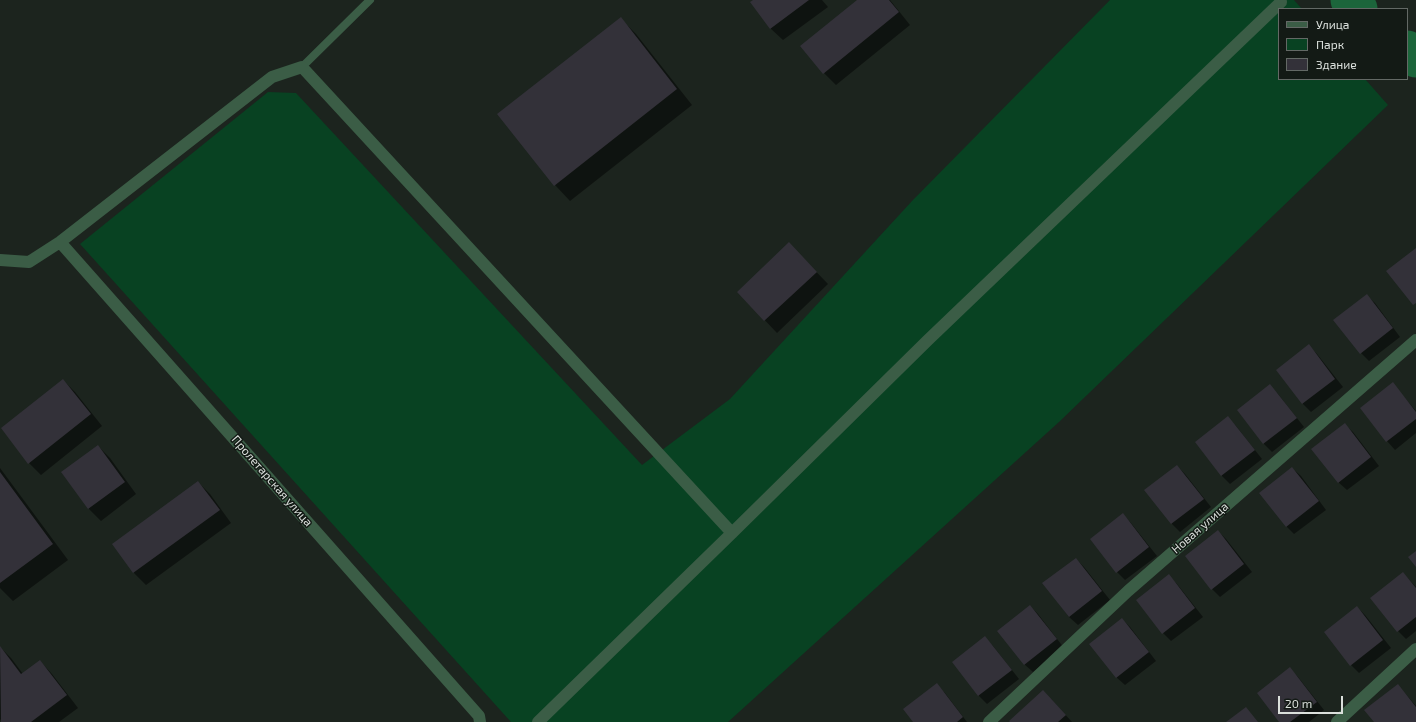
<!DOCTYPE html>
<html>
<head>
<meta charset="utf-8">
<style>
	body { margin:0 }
	#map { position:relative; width:1416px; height:722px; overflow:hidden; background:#1c241e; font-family:"Exo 2",sans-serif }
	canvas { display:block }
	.legend { position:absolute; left:1278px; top:8px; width:130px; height:72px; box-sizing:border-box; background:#131a15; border:1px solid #636965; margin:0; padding:5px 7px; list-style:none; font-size:12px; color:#dbe0dc }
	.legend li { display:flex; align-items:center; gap:8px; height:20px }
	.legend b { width:20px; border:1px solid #636965 }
	.scale { position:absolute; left:1278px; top:696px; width:65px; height:18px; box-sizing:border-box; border:2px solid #dbe0dc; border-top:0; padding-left:5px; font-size:12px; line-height:14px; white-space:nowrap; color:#dbe0dc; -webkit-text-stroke:3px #131a15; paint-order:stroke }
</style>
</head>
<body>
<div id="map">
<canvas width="1416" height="722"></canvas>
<ul class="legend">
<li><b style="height:5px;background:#3b5d46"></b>Улица</li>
<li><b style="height:11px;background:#084222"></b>Парк</li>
<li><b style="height:11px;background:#333139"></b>Здание</li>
</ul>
<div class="scale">20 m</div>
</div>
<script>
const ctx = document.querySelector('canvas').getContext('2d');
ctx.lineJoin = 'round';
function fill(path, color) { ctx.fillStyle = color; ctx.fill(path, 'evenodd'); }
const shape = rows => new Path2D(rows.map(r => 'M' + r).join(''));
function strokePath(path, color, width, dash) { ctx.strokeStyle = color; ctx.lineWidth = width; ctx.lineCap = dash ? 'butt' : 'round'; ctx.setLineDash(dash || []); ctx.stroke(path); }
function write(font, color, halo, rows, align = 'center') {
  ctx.font = font + ' "Exo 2",sans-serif'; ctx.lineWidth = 3; ctx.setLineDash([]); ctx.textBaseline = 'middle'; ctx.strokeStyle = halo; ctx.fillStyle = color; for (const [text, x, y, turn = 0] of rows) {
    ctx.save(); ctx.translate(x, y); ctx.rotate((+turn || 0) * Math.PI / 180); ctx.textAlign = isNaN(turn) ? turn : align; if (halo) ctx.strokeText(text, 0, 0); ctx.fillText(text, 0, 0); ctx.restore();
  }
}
fill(shape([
	[1110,0,1294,0,1302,9,1279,9,1279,79,1365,79,1388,105,1059,422,728,722,511,722,80,244,268,92,296,93,642,465,730,399,912,201]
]), '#084222');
fill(shape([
	[755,0,822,0,828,7,783,40,770,28],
	[858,0,890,0,910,25,836,85,824,73],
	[620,18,636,34,692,105,570,201,555,185],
	[801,256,828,284,777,333,738,292],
	[1366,295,1375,303,1400,337,1369,361,1361,353],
	[1309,346,1317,354,1343,387,1311,412,1303,404,1277,370],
	[63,380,75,392,102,426,41,475,29,463],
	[1393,384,1416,411,1416,433,1395,450,1387,441,1361,408],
	[1270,386,1278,394,1304,427,1272,452,1264,444,1238,411],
	[1228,418,1236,426,1262,459,1230,484,1222,476,1196,442],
	[1344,424,1353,432,1379,466,1347,490,1338,482],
	[98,446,110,458,136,494,101,521,89,509,62,473],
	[1177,466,1185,474,1211,507,1180,532,1172,524,1146,491],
	[0,468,68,560,13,601,0,588],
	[1292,468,1301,476,1326,510,1294,534,1286,526],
	[198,482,210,494,231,523,146,585,134,573,113,544],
	[1123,514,1131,523,1157,556,1125,580,1117,572,1091,539],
	[1218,531,1226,539,1252,572,1220,597,1212,589],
	[1076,559,1084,567,1110,600,1078,625,1069,617,1044,584],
	[1403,573,1416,587,1416,631,1406,639,1398,631],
	[1169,576,1177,584,1203,617,1171,641,1163,633],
	[1030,606,1038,614,1064,648,1033,672,1024,664],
	[1357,607,1365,615,1391,648,1359,673,1351,665],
	[1122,619,1130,627,1156,661,1125,685,1116,677],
	[985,638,993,646,1019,679,987,704,979,696,953,662],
	[0,647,11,658,23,674,40,661,52,674,78,708,59,722,2,722,0,719],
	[1290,669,1298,677,1324,710,1309,722,1281,722],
	[936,685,945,693,967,722,914,722],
	[1398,685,1416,706,1416,722,1375,722],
	[1051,699,1072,722,1011,722]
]), '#0007');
strokePath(shape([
	[1350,0,1358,9],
	[1407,50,1416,58]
]), '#1c653b', 39);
fill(shape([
	[753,0,809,0,770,29,750,2],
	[857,0,889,0,899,12,823,74,800,46],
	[621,17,677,89,554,186,497,114],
	[789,242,817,272,764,321,737,292],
	[1416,248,1416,303,1413,305,1386,271],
	[1367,294,1393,328,1360,354,1333,320],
	[1309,344,1335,379,1302,404,1276,370],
	[63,379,91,414,28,464,1,428],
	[1393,382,1416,412,1416,419,1386,442,1360,408],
	[1270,384,1297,418,1263,444,1237,410],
	[1228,416,1255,450,1221,476,1195,442],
	[1345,423,1371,457,1338,483,1311,449],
	[98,445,125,482,88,509,61,472],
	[1177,465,1204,499,1171,524,1144,490],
	[1292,467,1319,501,1286,527,1259,493],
	[0,472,53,544,0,583],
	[198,481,220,510,133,573,112,544],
	[1123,513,1149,547,1116,573,1090,539],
	[1218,530,1244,564,1211,590,1185,556],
	[1416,551,1416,567,1408,557],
	[1076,558,1102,591,1069,617,1042,583],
	[1403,572,1416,588,1416,617,1397,632,1370,598],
	[1169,574,1195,608,1162,634,1136,600],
	[1030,605,1057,639,1024,665,997,631],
	[1357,606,1383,640,1350,666,1324,632],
	[1122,618,1149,652,1116,678,1089,644],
	[985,636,1012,670,978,696,952,662],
	[0,646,21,674,40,660,67,695,31,722,1,722],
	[1290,667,1317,702,1290,722,1279,722,1257,693],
	[937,683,963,717,957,722,913,722,903,709],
	[1398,684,1416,707,1416,722,1374,722,1364,710],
	[1043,690,1066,715,1058,722,1010,722,1009,721],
	[1246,707,1258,722,1226,722]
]), '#333139');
strokePath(shape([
	[302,67,370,0]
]), '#3b5d46', 8);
strokePath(shape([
	[60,242,479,716,480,722],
	[0,260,29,262,60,242,272,77,302,67,732,533],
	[538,722,732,533,928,340,1281,2],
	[989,722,1128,591,1416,340],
	[1337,722,1416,649]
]), '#3b5d46', 12);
write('12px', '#dbe0dc', '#131a15', [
	["Пролетарская улица",272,481,49],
	["Новая улица",1200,528,-41]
]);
</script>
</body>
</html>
